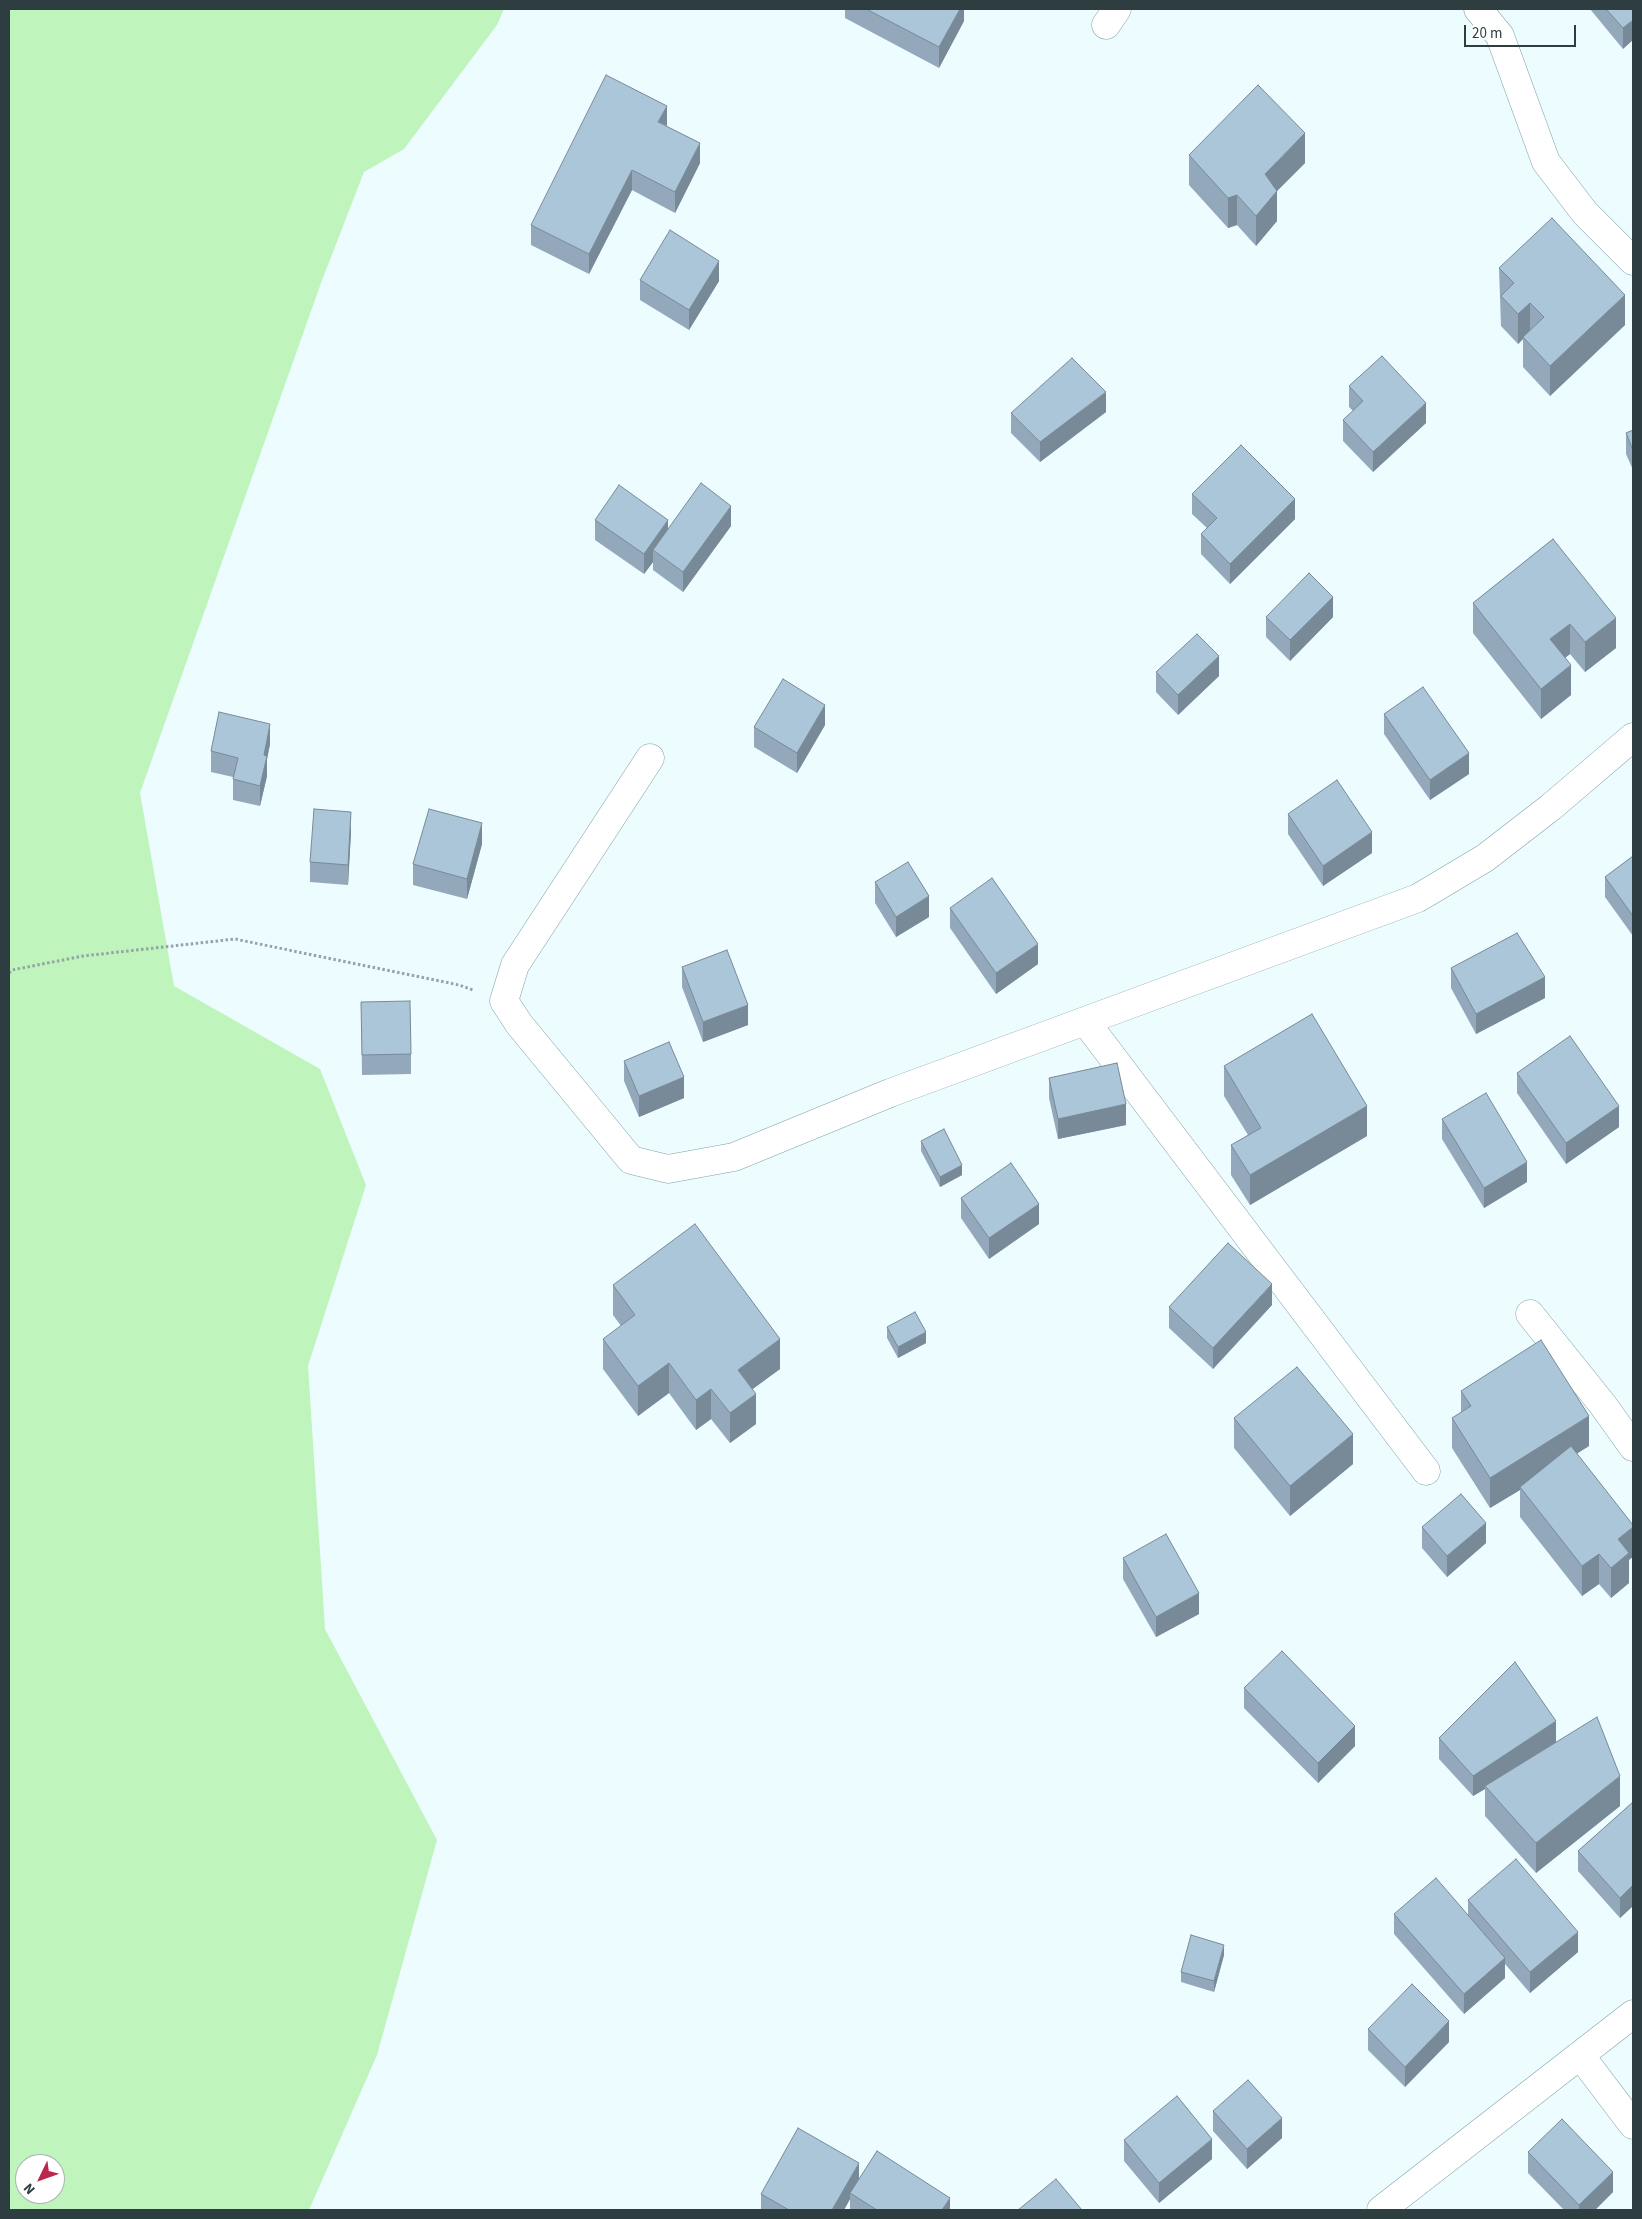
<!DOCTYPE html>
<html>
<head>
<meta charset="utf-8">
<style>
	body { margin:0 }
	#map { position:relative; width:1642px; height:2219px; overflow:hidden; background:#edfcfe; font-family:"Source Sans 3",sans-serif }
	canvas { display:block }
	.frame { position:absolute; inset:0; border:10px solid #2e3d40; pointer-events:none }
	.north { position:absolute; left:15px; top:2154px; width:50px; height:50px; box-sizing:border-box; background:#fff; border:1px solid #abb1b3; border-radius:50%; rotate:228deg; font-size:14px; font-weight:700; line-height:20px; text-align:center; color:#2e3d40 }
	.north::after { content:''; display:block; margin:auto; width:18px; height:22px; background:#ba294c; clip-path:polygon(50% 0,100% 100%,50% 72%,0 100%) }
	.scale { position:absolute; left:1464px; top:25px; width:112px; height:22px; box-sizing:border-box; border:2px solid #2e3d40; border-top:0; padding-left:6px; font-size:15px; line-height:18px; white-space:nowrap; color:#2e3d40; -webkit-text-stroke:4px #fff; paint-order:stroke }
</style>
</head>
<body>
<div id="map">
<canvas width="1642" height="2219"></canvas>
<div class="frame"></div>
<div class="north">N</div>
<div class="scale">20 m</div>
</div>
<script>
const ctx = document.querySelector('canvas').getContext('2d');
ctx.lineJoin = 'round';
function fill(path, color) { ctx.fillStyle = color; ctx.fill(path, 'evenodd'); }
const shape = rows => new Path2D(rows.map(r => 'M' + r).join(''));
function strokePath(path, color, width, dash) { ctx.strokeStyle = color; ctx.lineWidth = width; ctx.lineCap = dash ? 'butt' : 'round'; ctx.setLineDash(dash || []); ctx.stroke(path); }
fill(shape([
	[9,9,504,9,497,25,404,149,364,172,321,283,140,793,174,986,320,1069,366,1185,308,1366,325,1629,437,1840,377,2055,309,2210,9,2210],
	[25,2164,55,2164,55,2194,25,2194]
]), '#bff5bc');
const minor = shape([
	[1478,9,1500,36,1546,162,1585,213,1633,261],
	[1106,25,1117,9],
	[650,758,515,965,504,1001,519,1024,631,1160,668,1169,734,1157,890,1093,1418,898,1485,858,1551,807,1633,737],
	[1085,1021,1426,1471],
	[1530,1314,1603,1405,1633,1447],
	[1580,2055,1633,2125],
	[1381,2210,1633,2014]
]);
strokePath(minor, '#7fa2a8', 29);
strokePath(shape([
	[9,973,12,970,83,956,235,939,459,985,473,990]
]), '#94a3a6', 3, [2.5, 2.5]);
strokePath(minor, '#fff', 28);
fill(shape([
	[845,9,964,9,964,21,939,68,845,18],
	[1590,9,1633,9,1623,49],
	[667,126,700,163,675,213,632,190,589,274,531,245,531,225],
	[1189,155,1305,163,1277,191,1277,221,1256,246,1237,225,1228,228,1189,185],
	[1499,268,1625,325,1550,396,1523,367,1523,339,1518,344,1501,326],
	[640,280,719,281,689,330,640,300],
	[1349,386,1426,423,1373,472,1343,441,1343,420,1353,411,1349,407],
	[1106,412,1040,462,1011,433,1011,413],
	[1633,430,1633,470,1626,454,1626,433],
	[1192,494,1295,519,1230,584,1201,554,1201,534,1207,528,1192,514],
	[595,520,668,529,731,526,683,592,653,570,653,562,644,574,595,540],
	[1553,539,1616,648,1585,672,1570,654,1565,658,1571,695,1541,719,1473,633,1473,603],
	[1266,617,1333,617,1290,661,1266,637],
	[1156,672,1219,676,1178,715,1156,692],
	[1384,714,1469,774,1430,800,1384,734],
	[825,725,797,773,754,747,754,727],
	[270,744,267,759,267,776,260,806,233,800,233,777,211,772,211,751],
	[1288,814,1372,853,1323,886,1288,834],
	[351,832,348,885,310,882,310,862],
	[482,844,467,899,413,885,413,864],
	[1633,856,1633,936,1605,897,1605,877],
	[875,882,929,917,896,937,875,903],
	[950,908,1038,964,996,994,950,928],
	[682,967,748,1025,703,1042,682,987],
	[1451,968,1545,998,1476,1034,1451,988],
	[361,1002,411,1054,411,1074,362,1075],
	[624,1061,684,1098,639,1117,624,1081],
	[1224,1066,1367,1136,1250,1205,1231,1175,1231,1145,1248,1135,1224,1096],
	[1517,1073,1619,1127,1566,1164,1517,1093],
	[1049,1078,1126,1125,1058,1139,1049,1098],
	[1442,1119,1527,1182,1484,1208,1442,1139],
	[921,1141,962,1175,940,1187,921,1151],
	[961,1198,1039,1224,989,1259,961,1218],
	[613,1285,780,1369,752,1389,756,1424,730,1443,711,1419,696,1430,669,1393,638,1416,603,1369,603,1339,621,1326,613,1315],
	[1272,1305,1213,1369,1169,1328,1169,1307],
	[887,1327,926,1343,898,1358,887,1338],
	[1461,1391,1589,1446,1577,1453,1629,1560,1629,1583,1611,1598,1599,1584,1582,1596,1520,1517,1520,1490,1490,1508,1452,1448,1452,1418,1461,1412],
	[1234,1418,1353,1464,1290,1516,1234,1448],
	[1422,1527,1486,1543,1447,1577,1422,1548],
	[1123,1558,1199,1614,1156,1637,1123,1579],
	[1244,1688,1355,1746,1318,1783,1244,1708],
	[1439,1738,1556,1742,1620,1806,1536,1873,1485,1816,1485,1789,1473,1796,1439,1759],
	[1633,1802,1633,1906,1620,1918,1578,1871,1578,1851],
	[1468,1900,1578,1952,1530,1993,1505,1964,1505,1978,1464,2014,1394,1934,1394,1914,1468,1915],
	[1224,1955,1214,1992,1181,1982,1181,1972],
	[1368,2029,1449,2042,1405,2087,1368,2050],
	[1213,2111,1282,2138,1247,2169,1213,2131],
	[1124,2140,1212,2159,1159,2203,1124,2161],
	[1528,2152,1613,2192,1595,2210,1564,2210,1528,2173],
	[859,2179,950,2210,850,2210,850,2199,844,2210,761,2210,761,2194]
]), '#93a9bb');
fill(shape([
	[960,9,964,9,964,21,939,68,939,47],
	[1633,20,1633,40,1623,49,1623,28],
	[667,106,667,126,658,122],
	[1305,133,1305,163,1277,191,1277,221,1256,246,1256,216,1265,174],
	[700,143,700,163,675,213,675,192],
	[632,170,632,190,589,274,589,254],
	[1237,195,1237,225,1228,228,1228,198],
	[719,261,719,281,689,330,689,310],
	[1625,295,1625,325,1550,396,1550,366],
	[1530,303,1530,333,1523,337,1523,339,1518,344,1518,314],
	[1106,392,1106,412,1040,462,1040,442],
	[1426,403,1426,423,1373,472,1373,452],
	[1295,499,1295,519,1230,584,1230,564],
	[731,506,731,526,683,592,683,572],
	[668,520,668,540,653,550,653,562,644,574,644,554],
	[1333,597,1333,617,1290,661,1290,640],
	[1616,618,1616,648,1585,672,1585,642],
	[1570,624,1570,654,1550,669,1550,639],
	[1219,656,1219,676,1178,715,1178,695],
	[1571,665,1571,695,1541,719,1541,689],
	[825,705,825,725,797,773,797,753],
	[270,724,270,744,267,759,267,776,260,806,260,786,264,755],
	[1469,753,1469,774,1430,800,1430,780],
	[351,812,351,832,348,885,348,865],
	[482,823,482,844,467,899,467,879],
	[1372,832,1372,853,1323,886,1323,866],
	[929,896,929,917,896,937,896,917],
	[1038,944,1038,964,996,994,996,973],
	[1545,977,1545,998,1476,1034,1476,1014],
	[748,1005,748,1025,703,1042,703,1022],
	[684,1077,684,1098,639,1117,639,1096],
	[1126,1104,1126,1125,1058,1139,1058,1119],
	[1367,1106,1367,1136,1250,1205,1250,1175],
	[1619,1106,1619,1127,1566,1164,1566,1143],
	[1527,1162,1527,1182,1484,1208,1484,1188],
	[962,1165,962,1175,940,1187,940,1177],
	[1039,1204,1039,1224,989,1259,989,1238],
	[1272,1284,1272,1305,1213,1369,1213,1348],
	[926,1332,926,1343,898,1358,898,1347],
	[780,1339,780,1369,738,1400,738,1370],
	[669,1363,669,1393,638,1416,638,1386],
	[711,1389,711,1419,696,1430,696,1400],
	[756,1394,756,1424,730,1443,730,1413],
	[1589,1416,1589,1446,1521,1489,1520,1487,1520,1490,1490,1508,1490,1478],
	[1353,1434,1353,1464,1290,1516,1290,1486],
	[1486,1523,1486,1543,1447,1577,1447,1556],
	[1633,1527,1633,1557,1629,1560,1629,1583,1611,1598,1611,1568,1618,1539],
	[1599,1554,1599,1584,1582,1596,1582,1566],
	[1199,1593,1199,1614,1156,1637,1156,1617],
	[1556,1721,1556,1742,1485,1786,1485,1789,1473,1796,1473,1776],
	[1355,1726,1355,1746,1318,1783,1318,1763],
	[1620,1776,1620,1806,1536,1873,1536,1843],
	[1633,1885,1633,1906,1620,1918,1620,1898],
	[1578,1932,1578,1952,1530,1993,1530,1972],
	[1224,1945,1224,1955,1214,1992,1214,1981],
	[1505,1958,1505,1978,1464,2014,1464,1994],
	[1449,2021,1449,2042,1405,2087,1405,2067],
	[1282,2118,1282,2138,1247,2169,1247,2149],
	[1212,2139,1212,2159,1159,2203,1159,2183],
	[859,2163,859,2183,850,2193,850,2199,844,2210,832,2210],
	[1613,2172,1613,2192,1595,2210,1579,2210,1579,2205],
	[950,2198,950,2210,942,2210]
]), '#788a98');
const building = shape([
	[866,9,960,9,939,47,866,9],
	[1606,9,1633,9,1633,20,1623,28,1606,9],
	[606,75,667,106,658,122,700,143,675,192,632,170,589,254,531,225,606,75],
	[1258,85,1305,133,1265,174,1277,191,1256,216,1237,195,1228,198,1189,155,1258,85],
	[1552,218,1625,295,1550,366,1523,337,1544,317,1530,303,1518,314,1501,296,1514,283,1499,268,1552,218],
	[670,230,719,261,689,310,640,280,670,230],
	[1382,356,1426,403,1373,452,1343,420,1363,401,1349,386,1382,356],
	[1072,358,1106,392,1040,442,1011,413,1072,358],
	[1633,430,1633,450,1626,433,1633,430],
	[1241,445,1295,499,1230,564,1201,534,1217,518,1192,494,1241,445],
	[701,483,731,506,683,572,653,550,701,483],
	[619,485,668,520,644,554,595,520,619,485],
	[1553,539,1616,618,1585,642,1570,624,1550,639,1571,665,1541,689,1473,603,1553,539],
	[1309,573,1333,597,1290,640,1266,617,1309,573],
	[1197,634,1219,656,1178,695,1156,672,1197,634],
	[783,679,825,705,797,753,754,727,783,679],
	[1423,687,1469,753,1430,780,1384,714,1423,687],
	[219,712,270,724,264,755,267,756,260,786,233,779,238,758,211,751,219,712],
	[1337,780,1372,832,1323,866,1288,814,1337,780],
	[314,809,351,812,348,865,310,862,314,809],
	[429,809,482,823,467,879,413,864,429,809],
	[1633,856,1633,916,1605,877,1633,856],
	[908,862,929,896,896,917,875,882,908,862],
	[992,878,1038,944,996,973,950,908,992,878],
	[1517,933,1545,977,1476,1014,1451,968,1517,933],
	[727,950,748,1005,703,1022,682,967,727,950],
	[410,1001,411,1054,362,1055,361,1002,410,1001],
	[1312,1014,1367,1106,1250,1175,1231,1145,1261,1128,1224,1066,1312,1014],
	[1570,1036,1619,1106,1566,1143,1517,1073,1570,1036],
	[669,1042,684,1077,639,1096,624,1061,669,1042],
	[1117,1063,1126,1104,1058,1119,1049,1078,1117,1063],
	[1486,1093,1527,1162,1484,1188,1442,1119,1486,1093],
	[944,1129,962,1165,940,1177,921,1141,944,1129],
	[1011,1163,1039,1204,989,1238,961,1198,1011,1163],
	[695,1224,780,1339,738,1370,756,1394,730,1413,711,1389,696,1400,669,1363,638,1386,603,1339,635,1315,613,1285,695,1224],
	[1228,1243,1272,1284,1213,1348,1169,1307,1228,1243],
	[915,1312,926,1332,898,1347,887,1327,915,1312],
	[1541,1340,1589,1416,1490,1478,1452,1418,1471,1406,1461,1391,1541,1340],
	[1297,1367,1353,1434,1290,1486,1234,1418,1297,1367],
	[1571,1446,1633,1525,1633,1527,1618,1539,1629,1553,1611,1568,1599,1554,1582,1566,1520,1487,1571,1446],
	[1461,1494,1486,1523,1447,1556,1422,1527,1461,1494],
	[1166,1534,1199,1593,1156,1617,1123,1558,1166,1534],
	[1282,1651,1355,1726,1318,1763,1244,1688,1282,1651],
	[1515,1662,1556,1721,1473,1776,1439,1738,1515,1662],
	[1597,1717,1620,1776,1536,1843,1485,1786,1597,1717],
	[1633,1802,1633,1885,1620,1898,1578,1851,1633,1802],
	[1516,1859,1578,1932,1530,1972,1468,1900,1516,1859],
	[1436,1878,1505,1958,1464,1994,1394,1914,1436,1878],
	[1191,1935,1224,1945,1214,1981,1181,1972,1191,1935],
	[1412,1984,1449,2021,1405,2067,1368,2029,1412,1984],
	[1248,2080,1282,2118,1247,2149,1213,2111,1248,2080],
	[1177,2096,1212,2139,1159,2183,1124,2140,1177,2096],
	[1562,2119,1613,2172,1579,2205,1528,2152,1562,2119],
	[798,2128,859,2163,832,2210,789,2210,761,2194,798,2128],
	[877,2151,950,2198,942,2210,877,2210,850,2193,877,2151],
	[1056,2179,1082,2210,1018,2210,1056,2179]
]);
fill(building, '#abc5d9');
strokePath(building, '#788a98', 1);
</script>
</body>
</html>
